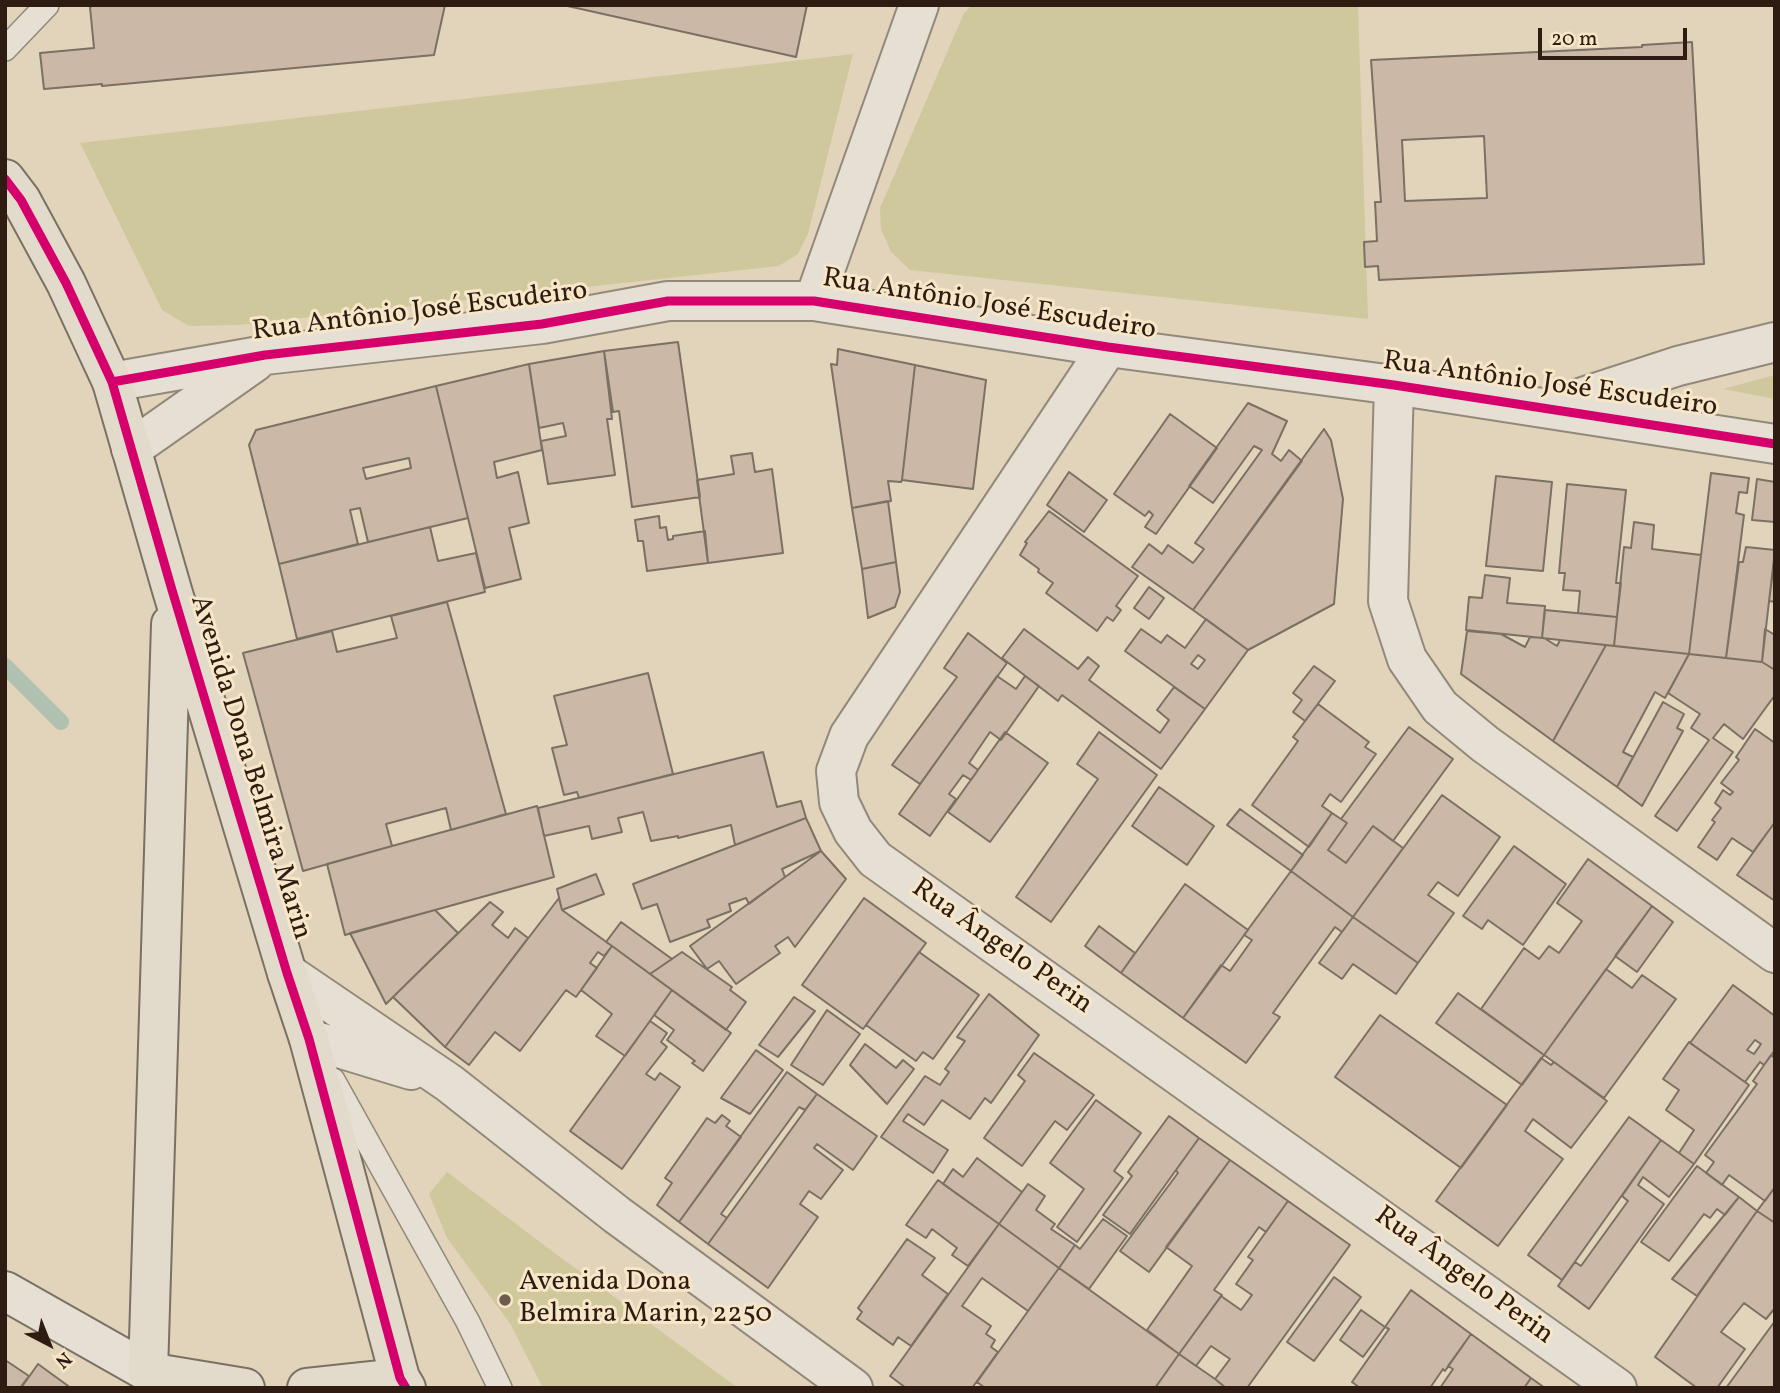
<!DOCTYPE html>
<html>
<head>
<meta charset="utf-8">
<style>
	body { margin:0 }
	#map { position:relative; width:1780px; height:1393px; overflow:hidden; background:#e2d4ba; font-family:Vollkorn,serif }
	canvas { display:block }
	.frame { position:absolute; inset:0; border:7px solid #2e1c13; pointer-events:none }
	.north { position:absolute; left:14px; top:1309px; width:70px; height:70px; -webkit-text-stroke:5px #f7e6c7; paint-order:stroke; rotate:138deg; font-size:19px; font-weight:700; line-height:28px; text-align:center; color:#2e1c13 }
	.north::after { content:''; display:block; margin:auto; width:24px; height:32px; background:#2e1c13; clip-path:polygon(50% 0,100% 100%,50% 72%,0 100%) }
	.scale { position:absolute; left:1538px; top:28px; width:149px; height:32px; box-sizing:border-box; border:4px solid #2e1c13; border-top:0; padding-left:9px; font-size:21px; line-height:24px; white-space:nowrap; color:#2e1c13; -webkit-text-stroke:5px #f7e6c7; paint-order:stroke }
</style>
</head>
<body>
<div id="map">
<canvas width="1780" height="1393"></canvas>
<div class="frame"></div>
<div class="north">N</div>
<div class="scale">20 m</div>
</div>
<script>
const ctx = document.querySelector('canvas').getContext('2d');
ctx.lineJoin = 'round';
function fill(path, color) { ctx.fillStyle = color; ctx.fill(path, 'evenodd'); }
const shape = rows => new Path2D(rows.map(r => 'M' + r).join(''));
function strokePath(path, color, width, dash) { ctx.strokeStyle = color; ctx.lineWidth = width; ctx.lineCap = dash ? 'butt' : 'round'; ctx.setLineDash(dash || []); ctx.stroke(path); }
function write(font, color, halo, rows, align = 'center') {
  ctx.font = font + ' Vollkorn,serif'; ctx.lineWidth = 6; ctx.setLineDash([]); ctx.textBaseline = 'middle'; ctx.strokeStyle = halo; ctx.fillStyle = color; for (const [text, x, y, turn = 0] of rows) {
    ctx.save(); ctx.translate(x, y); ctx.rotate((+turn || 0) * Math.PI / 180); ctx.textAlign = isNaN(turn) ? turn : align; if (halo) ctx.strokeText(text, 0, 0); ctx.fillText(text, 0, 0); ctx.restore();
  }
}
fill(shape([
	[972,5,1358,5,1368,319,910,270,891,252,881,229,880,208,964,13],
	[853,54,808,234,798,254,779,266,238,325,189,326,162,310,80,143],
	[1775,375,1775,399,1723,389],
	[447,1172,548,1248,738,1388,543,1388,511,1325,447,1238,429,1194]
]), '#cfc89d');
strokePath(shape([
	[5,666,61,722]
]), '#b0c1b1', 16);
const building = shape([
	[94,5,445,5,434,55,102,86,102,84,44,89,40,53,94,48,90,7,94,5],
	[563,5,807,5,796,57,563,5],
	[1692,42,1704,264,1379,280,1378,266,1365,267,1364,242,1377,241,1375,202,1381,202,1371,60,1642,47,1642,45,1692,42],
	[1484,136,1487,198,1405,201,1402,140,1484,136],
	[678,342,700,497,632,507,619,411,613,412,604,351,678,342],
	[838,349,915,365,902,480,901,482,888,481,891,501,852,508,831,364,837,365,838,349],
	[604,351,612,419,607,419,615,475,548,484,541,441,566,436,563,423,539,428,529,364,604,351],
	[529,364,542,450,494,462,497,478,518,472,529,523,509,528,521,579,485,588,436,386,529,364],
	[915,365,986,380,973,489,902,480,915,365],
	[436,386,468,518,368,542,360,508,350,510,358,544,279,564,249,445,256,430,436,386],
	[409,458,411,468,366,479,363,468,409,458],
	[1248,403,1287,421,1272,454,1281,461,1289,450,1302,461,1193,610,1132,567,1149,544,1162,554,1168,545,1193,563,1204,549,1195,543,1262,450,1254,446,1213,503,1189,486,1248,403],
	[1170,414,1217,448,1156,534,1145,527,1153,515,1149,511,1145,516,1114,494,1170,414],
	[1324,429,1331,440,1343,499,1334,604,1248,650,1193,610,1324,429],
	[752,453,755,472,772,469,783,553,708,563,697,480,734,474,731,456,752,453],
	[1069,472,1107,500,1084,532,1047,505,1069,472],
	[1711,473,1749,478,1747,493,1739,492,1736,513,1744,515,1726,658,1689,654,1711,473],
	[1496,476,1552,482,1543,571,1486,566,1496,476],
	[1757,479,1775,482,1775,522,1752,520,1757,479],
	[1567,484,1626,490,1616,583,1621,583,1617,617,1578,613,1580,591,1563,590,1565,573,1559,573,1567,484],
	[888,501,896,562,862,569,852,508,888,501],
	[1049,511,1138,576,1116,606,1121,610,1113,621,1107,617,1097,631,1046,593,1053,583,1038,572,1039,569,1020,555,1027,543,1025,542,1049,511],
	[659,516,660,528,666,527,668,540,673,539,673,536,705,531,708,563,647,571,643,541,638,541,635,520,659,516],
	[1634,522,1654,525,1652,549,1701,555,1689,654,1614,646,1624,547,1631,548,1634,522],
	[430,527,438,561,476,553,485,592,297,639,279,564,430,527],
	[1746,547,1775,550,1762,662,1726,658,1739,562,1743,562,1746,547],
	[1775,555,1775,602,1769,601,1775,555],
	[896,562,900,592,895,607,868,618,862,569,896,562],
	[1485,575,1510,578,1507,603,1545,606,1542,638,1466,630,1469,597,1482,598,1485,575],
	[1149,587,1164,598,1149,619,1134,608,1149,587],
	[447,602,506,814,451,830,446,808,386,824,392,846,303,871,243,653,332,631,337,652,397,638,391,616,447,602],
	[1545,610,1617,617,1614,646,1542,638,1545,610],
	[1206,619,1248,650,1205,709,1125,651,1141,629,1161,643,1167,635,1185,648,1206,619],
	[1198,655,1205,660,1198,669,1191,664,1198,655],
	[1024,629,1078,669,1088,657,1099,666,1089,680,1160,733,1169,720,1157,710,1174,687,1205,709,1161,769,1062,695,1058,701,1002,658,1024,629],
	[1765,629,1775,635,1775,670,1762,662,1765,629],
	[1467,631,1501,634,1525,647,1530,637,1544,638,1557,646,1560,640,1606,645,1553,741,1461,674,1467,631],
	[968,633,1007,663,920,784,892,765,957,677,944,668,968,633],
	[1606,645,1689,654,1665,698,1655,692,1623,752,1633,757,1617,787,1553,741,1606,645],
	[1689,654,1762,662,1775,670,1775,695,1743,739,1724,724,1713,738,1733,752,1677,831,1655,816,1709,740,1691,728,1700,714,1668,693,1689,654],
	[1314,666,1335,681,1305,721,1293,712,1302,700,1293,693,1314,666],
	[648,673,673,774,579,798,577,792,564,795,552,748,567,745,554,696,648,673],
	[997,676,1016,689,1025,676,1039,686,1001,740,990,732,969,763,978,770,971,780,963,775,949,794,956,799,930,836,899,814,997,676],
	[1663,702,1684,714,1677,728,1683,731,1642,806,1617,787,1663,702],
	[1318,704,1369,742,1365,747,1376,754,1341,802,1330,794,1322,806,1332,813,1309,847,1252,805,1298,741,1293,737,1318,704],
	[1409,727,1453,759,1393,841,1373,826,1346,863,1328,850,1347,823,1341,819,1409,727],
	[1755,729,1775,743,1775,822,1753,852,1732,838,1717,860,1698,847,1715,822,1712,820,1721,808,1715,803,1723,790,1730,795,1733,792,1721,783,1739,760,1736,757,1755,729],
	[1005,732,1048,763,990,842,948,812,1005,732],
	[1099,732,1157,775,1051,922,1016,897,1098,779,1077,764,1099,732],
	[763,752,777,807,801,801,806,818,735,845,731,825,678,838,678,836,651,841,643,812,618,818,622,832,592,839,589,826,544,836,538,808,763,752],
	[1159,787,1214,826,1187,865,1132,826,1159,787],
	[1442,795,1500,837,1458,896,1438,882,1428,895,1454,913,1418,963,1353,917,1442,795],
	[537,806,554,877,345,935,327,864,537,806],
	[1240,809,1303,855,1291,871,1227,825,1240,809],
	[1332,813,1347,823,1328,850,1346,863,1373,826,1403,848,1353,917,1291,871,1332,813],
	[806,818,821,851,782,869,785,877,749,904,746,898,729,904,731,911,707,920,710,927,670,942,657,904,642,909,633,884,806,818],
	[1775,822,1775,901,1737,875,1775,822],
	[1514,846,1566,884,1523,945,1488,920,1482,929,1463,916,1514,846],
	[821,851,846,879,795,947,788,937,775,946,780,953,736,984,719,961,707,969,690,946,821,851],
	[1588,859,1652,906,1544,1055,1481,1009,1524,948,1539,959,1549,946,1559,953,1582,921,1557,903,1588,859],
	[1291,871,1353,917,1342,932,1335,927,1273,1013,1280,1017,1246,1063,1183,1018,1221,965,1230,971,1252,940,1244,935,1291,871],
	[596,874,604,894,562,910,557,889,596,874],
	[1185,884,1248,930,1183,1018,1121,973,1185,884],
	[559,898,562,910,612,946,604,956,598,952,590,963,597,968,576,997,566,990,520,1051,495,1032,469,1065,445,1047,559,898],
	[864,898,926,943,863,1029,802,985,864,898],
	[490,902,503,912,492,925,508,938,515,928,528,938,445,1047,393,997,490,902],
	[1652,906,1673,922,1637,972,1615,956,1652,906],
	[435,910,458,933,386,1004,350,933,435,910],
	[1353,917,1418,963,1396,994,1353,964,1342,979,1319,963,1353,917],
	[621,922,672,959,650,974,612,946,606,942,621,922],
	[1099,926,1135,953,1121,973,1085,946,1099,926],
	[612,946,672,990,625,1056,596,1036,612,1014,581,990,612,946],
	[682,952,732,987,730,990,746,1002,726,1030,650,974,682,952],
	[919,952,979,995,933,1059,923,1052,916,1061,866,1025,919,952],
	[1606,969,1632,988,1642,975,1676,999,1604,1098,1544,1055,1606,969],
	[1733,985,1775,1016,1775,1050,1764,1065,1760,1062,1745,1082,1690,1043,1733,985],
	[1755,1040,1761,1044,1754,1054,1747,1050,1755,1040],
	[672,990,731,1033,703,1071,692,1063,695,1061,667,1040,674,1030,654,1015,672,990],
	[1458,993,1544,1055,1522,1085,1436,1023,1458,993],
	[989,994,1039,1035,991,1103,985,1098,970,1119,942,1100,924,1125,908,1114,903,1121,948,1150,933,1173,881,1137,925,1076,940,1085,949,1072,945,1069,965,1041,957,1037,989,994],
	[794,997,815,1011,778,1057,759,1045,794,997],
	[827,1010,860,1034,823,1085,791,1065,827,1010],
	[1380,1015,1507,1105,1461,1168,1335,1077,1380,1015],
	[650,1021,667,1033,661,1042,667,1047,646,1074,655,1080,660,1073,680,1087,622,1169,570,1131,650,1021],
	[1689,1042,1749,1085,1694,1164,1679,1153,1694,1130,1666,1110,1679,1090,1663,1079,1689,1042],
	[865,1044,896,1068,903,1060,914,1069,887,1104,850,1065,865,1044],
	[756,1050,783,1070,750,1114,721,1098,756,1050],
	[1034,1053,1094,1095,1067,1130,1055,1121,1022,1166,984,1138,1025,1081,1018,1075,1034,1053],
	[1771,1055,1775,1058,1775,1187,1765,1201,1729,1175,1722,1185,1706,1173,1714,1162,1705,1155,1757,1084,1753,1081,1771,1055],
	[1541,1058,1551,1065,1554,1062,1607,1101,1571,1148,1533,1119,1525,1131,1563,1159,1498,1246,1436,1201,1541,1058],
	[787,1072,817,1094,805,1110,799,1107,721,1214,727,1218,708,1244,679,1222,787,1072],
	[817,1094,877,1136,853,1170,817,1144,814,1148,843,1170,821,1199,809,1191,800,1204,818,1217,768,1288,708,1244,817,1094],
	[1096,1100,1141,1133,1114,1171,1123,1178,1077,1242,1057,1227,1084,1189,1050,1163,1096,1100],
	[722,1115,730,1121,726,1126,741,1137,679,1222,657,1205,672,1183,665,1178,707,1118,715,1123,722,1115],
	[1169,1116,1199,1138,1130,1234,1103,1215,1132,1176,1128,1172,1169,1116],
	[1629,1117,1661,1140,1562,1280,1528,1255,1629,1117],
	[1199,1138,1230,1160,1149,1272,1120,1251,1178,1173,1176,1170,1199,1138],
	[1661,1140,1694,1164,1669,1197,1643,1177,1638,1185,1664,1204,1589,1309,1558,1286,1575,1262,1581,1266,1628,1201,1622,1196,1661,1140],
	[977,1158,1022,1192,999,1224,943,1184,953,1169,963,1177,977,1158],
	[1230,1160,1288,1201,1266,1232,1259,1227,1214,1290,1222,1295,1179,1354,1147,1330,1192,1266,1166,1247,1230,1160],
	[1697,1166,1739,1197,1725,1215,1717,1209,1710,1218,1704,1214,1669,1261,1641,1242,1697,1166],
	[938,1180,999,1224,968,1266,952,1255,957,1248,932,1229,926,1238,906,1225,938,1180],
	[1028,1184,1045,1196,1036,1210,1055,1224,1051,1229,1075,1245,1059,1268,999,1224,1028,1184],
	[1775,1187,1775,1223,1757,1211,1775,1187],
	[1739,1197,1757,1211,1697,1296,1672,1279,1739,1197],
	[1288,1201,1350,1245,1247,1388,1226,1388,1215,1379,1230,1359,1211,1346,1196,1366,1179,1354,1221,1296,1241,1310,1252,1295,1236,1284,1253,1260,1248,1257,1288,1201],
	[1757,1211,1775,1223,1775,1308,1766,1319,1744,1303,1721,1332,1745,1349,1717,1388,1697,1388,1655,1357,1757,1211],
	[1103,1219,1127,1236,1089,1289,1059,1268,1075,1245,1080,1249,1103,1219],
	[999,1224,1059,1268,1028,1311,982,1278,962,1306,991,1326,986,1334,995,1340,991,1347,998,1352,972,1388,906,1388,890,1376,999,1224],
	[907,1239,935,1258,922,1275,948,1294,911,1346,898,1337,893,1345,857,1319,862,1312,858,1308,907,1239],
	[1059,1268,1179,1354,1155,1388,985,1388,977,1382,1059,1268],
	[1334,1277,1361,1297,1314,1361,1287,1342,1334,1277],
	[1411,1290,1471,1334,1445,1371,1443,1369,1430,1388,1360,1388,1352,1382,1389,1329,1385,1327,1411,1290],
	[1361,1310,1385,1327,1363,1357,1340,1340,1361,1310],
	[1775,1321,1775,1388,1726,1388,1775,1321],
	[1471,1334,1531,1378,1524,1388,1440,1388,1453,1369,1448,1366,1471,1334],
	[1179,1354,1215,1379,1226,1388,1155,1388,1179,1354],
	[5,1360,29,1376,20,1388,5,1388,5,1360],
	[38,1364,71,1388,21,1388,38,1364],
	[1531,1378,1545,1388,1524,1388,1531,1378]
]);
fill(building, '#cbb8a6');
strokePath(building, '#7a7063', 2);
const service = shape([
	[5,49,47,5],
	[333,1080,468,1322,500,1388]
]);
const minor = shape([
	[814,301,919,5],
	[1108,347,849,736,836,771,839,802,853,831,875,859,1617,1388],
	[112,382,265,355,542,324,668,301,814,301,1108,347,1394,385,1775,444],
	[1394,385,1388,601,1407,659,1440,707,1485,744,1775,953],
	[1552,407,1678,366,1775,342],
	[131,449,255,362],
	[287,973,449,1083,617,1215,853,1388],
	[309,1039,411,1070]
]);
const secondary = shape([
	[5,1291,148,1372,171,1388]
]);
const primary = shape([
	[5,179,21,200,66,283,112,382,172,590,287,973,309,1039,400,1378,406,1388],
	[171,624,148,1372,245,1388],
	[307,1388,400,1378]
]);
strokePath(service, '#93897a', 26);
strokePath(minor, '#93897a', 42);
strokePath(secondary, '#7a7063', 42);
strokePath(primary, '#7a7063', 42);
strokePath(service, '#e6dfd3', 23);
strokePath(minor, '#e6dfd3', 38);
strokePath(secondary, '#e6dfd3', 38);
strokePath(primary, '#e2dacb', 38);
strokePath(shape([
	[5,179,21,200,66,283,112,382,172,590,287,973,309,1039,400,1378,406,1388],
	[112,382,265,355,542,324,668,301,814,301,1108,347,1394,385,1775,444]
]), '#d6006c', 9);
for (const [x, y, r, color] of [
	[505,1300,7,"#6d5c4d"]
]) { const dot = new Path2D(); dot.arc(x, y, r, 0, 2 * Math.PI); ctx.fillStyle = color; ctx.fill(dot); strokePath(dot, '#f7e6c7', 2.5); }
write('28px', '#2e1c13', '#f7e6c7', [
	["Rua Antônio José Escudeiro",989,306,9],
	["Rua Antônio José Escudeiro",420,313,-7],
	["Rua Antônio José Escudeiro",1550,386,8],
	["Avenida Dona Belmira Marin",249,768,73],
	["Rua Ângelo Perin",1001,948,35],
	["Rua Ângelo Perin",1463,1277,36]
]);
write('28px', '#2e1c13', '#f7e6c7', [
	["Avenida Dona",519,1284],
	["Belmira Marin, 2250",519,1316]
], 'left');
</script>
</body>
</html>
